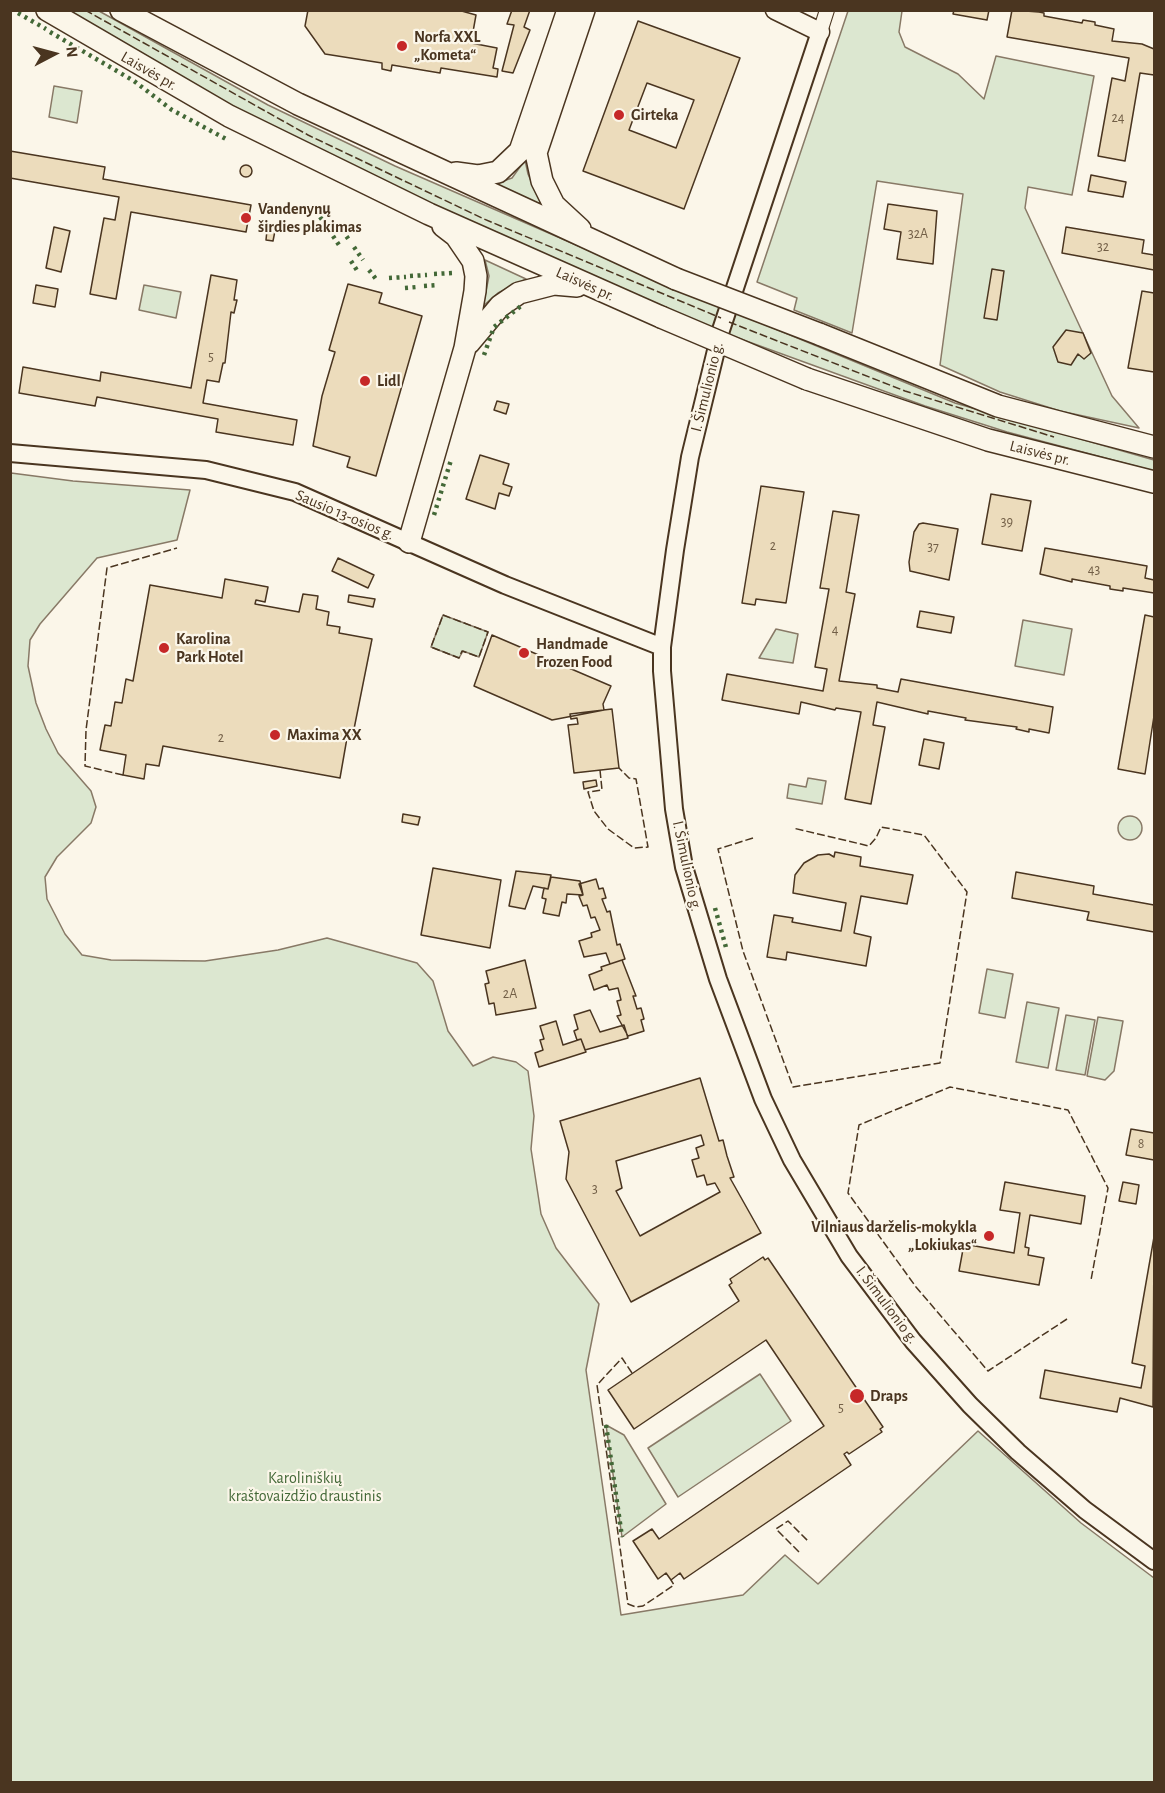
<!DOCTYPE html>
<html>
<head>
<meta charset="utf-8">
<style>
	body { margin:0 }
	#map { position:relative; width:1165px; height:1793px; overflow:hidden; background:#fbf6e9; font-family:"Alegreya Sans",sans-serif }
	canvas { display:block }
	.frame { position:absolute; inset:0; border:12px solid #4a3520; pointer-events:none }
	.north { position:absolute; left:24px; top:24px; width:60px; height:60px; -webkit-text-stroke:4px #fbf6e9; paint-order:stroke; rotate:84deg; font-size:16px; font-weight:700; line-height:24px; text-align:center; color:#4a3520 }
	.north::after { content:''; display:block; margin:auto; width:21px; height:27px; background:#4a3520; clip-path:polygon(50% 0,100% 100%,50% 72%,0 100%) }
</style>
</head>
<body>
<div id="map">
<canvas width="1165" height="1793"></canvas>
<div class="frame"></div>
<div class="north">N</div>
</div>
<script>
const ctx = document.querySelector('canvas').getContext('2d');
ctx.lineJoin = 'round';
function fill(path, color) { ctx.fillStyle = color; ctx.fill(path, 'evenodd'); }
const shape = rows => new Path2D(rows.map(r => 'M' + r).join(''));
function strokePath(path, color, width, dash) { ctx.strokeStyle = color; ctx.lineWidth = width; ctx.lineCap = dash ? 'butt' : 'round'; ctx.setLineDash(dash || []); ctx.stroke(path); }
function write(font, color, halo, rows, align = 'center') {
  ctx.font = font + ' "Alegreya Sans",sans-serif'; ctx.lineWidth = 4.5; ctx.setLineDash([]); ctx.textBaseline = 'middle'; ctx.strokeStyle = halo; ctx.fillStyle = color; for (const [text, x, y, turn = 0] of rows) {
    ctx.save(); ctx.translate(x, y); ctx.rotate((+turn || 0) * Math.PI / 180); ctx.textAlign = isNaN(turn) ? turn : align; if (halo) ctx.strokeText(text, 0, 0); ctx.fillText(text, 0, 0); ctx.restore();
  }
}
const green = shape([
	[59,11,99,11,268,105,395,166,652,278,955,403,1154,460,1154,471,1007,432,925,406,705,326,526,249,292,139,59,11],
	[848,11,902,11,899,32,905,47,958,74,984,99,996,56,1094,76,1072,195,1028,187,1025,208,1112,396,1139,428,1060,411,1000,392,940,365,963,194,877,181,852,333,794,310,797,298,757,282,848,11],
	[54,86,82,91,77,123,49,117,54,86],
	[525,160,528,174,542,206,486,187,512,178,525,160],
	[485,260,526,279,498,293,483,306,489,276,485,260],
	[144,285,181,292,176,318,139,310,144,285],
	[11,473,73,481,190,490,177,540,97,558,40,624,30,640,28,666,36,703,46,729,58,753,91,791,96,807,91,823,57,857,45,877,47,899,65,934,82,955,111,960,205,961,278,950,327,938,417,963,433,981,448,1031,473,1066,493,1057,516,1062,528,1071,534,1116,531,1149,541,1214,556,1248,599,1304,586,1370,621,1615,743,1595,785,1555,818,1584,978,1431,1081,1523,1154,1578,1154,1782,11,1782,11,473],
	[443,615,488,632,479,657,463,651,459,658,431,647,443,615],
	[1023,620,1072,629,1064,675,1015,666,1023,620],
	[776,629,798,634,793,663,759,658,776,629],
	[808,778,826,781,822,804,787,798,789,784,806,787,808,778],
	'1118 828a12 12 0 1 1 24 0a12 12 0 1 1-24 0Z',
	[987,969,1013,974,1005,1018,979,1013,987,969],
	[1027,1002,1059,1008,1048,1068,1016,1062,1027,1002],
	[1066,1015,1095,1020,1085,1075,1056,1070,1066,1015],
	[1098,1017,1123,1021,1114,1071,1105,1080,1087,1076,1098,1017],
	[760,1374,791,1421,678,1497,648,1448,760,1374],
	[606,1425,624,1435,666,1504,622,1537,606,1425]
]);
fill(green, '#dce7d0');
strokePath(green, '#887966', 1.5);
const building = shape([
	[308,10,458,10,476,15,471,43,497,48,493,68,498,69,497,77,441,68,440,73,392,65,391,71,382,69,382,63,325,54,305,26,308,10],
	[512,10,530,10,524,27,530,30,513,73,502,71,514,25,507,24,512,10],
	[954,10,989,10,987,20,953,14,954,10],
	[1012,10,1039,12,1044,13,1044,16,1082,23,1083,20,1095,22,1095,25,1114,29,1112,41,1142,44,1154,49,1154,75,1140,73,1125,161,1098,156,1112,78,1125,81,1129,58,1007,37,1012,10],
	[638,21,740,58,684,209,583,171,638,21],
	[647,83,694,100,676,148,629,130,647,83],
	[10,151,105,167,103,179,251,205,246,232,131,212,116,299,90,294,104,218,115,220,119,197,10,178,10,151],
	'240 171a6 6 0 1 1 12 0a6 6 0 1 1-12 0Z',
	[1091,175,1126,182,1123,197,1088,191,1091,175],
	[888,204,937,211,933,264,897,259,901,232,884,229,888,204],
	[54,227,70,231,61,272,46,268,54,227],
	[1066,227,1144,240,1142,253,1154,255,1154,270,1062,253,1066,227],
	[267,230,275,231,273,241,266,240,267,230],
	[992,269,1004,271,997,320,984,318,992,269],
	[211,275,237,280,234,300,237,300,234,313,231,312,225,363,223,363,219,382,207,380,203,403,297,420,293,445,216,432,218,419,97,397,95,406,19,393,23,367,100,381,101,372,191,388,211,275],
	[348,284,382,293,379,303,422,316,376,476,347,467,350,457,313,446,322,396,335,352,329,350,348,284],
	[36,285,58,289,55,307,33,303,36,285],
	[1142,291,1154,293,1154,372,1128,368,1142,291],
	[1066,330,1083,333,1091,353,1084,359,1078,354,1071,365,1058,362,1053,347,1066,330],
	[497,401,509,404,506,414,494,410,497,401],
	[480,455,509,464,503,484,512,487,509,496,499,493,495,509,466,499,480,455],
	[761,486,804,492,786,603,756,599,755,605,742,603,761,486],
	[991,494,1031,501,1022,551,982,544,991,494],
	[833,511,859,515,846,592,855,594,839,681,877,685,877,688,898,692,901,679,1053,707,1049,733,1029,729,1029,732,1016,729,1017,727,965,720,966,718,928,711,928,714,877,702,873,725,885,727,871,804,845,799,861,712,836,708,835,710,801,702,799,714,722,700,727,674,823,691,827,669,815,667,829,589,820,588,833,511],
	[923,523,958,529,949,580,910,571,909,562,914,532,919,524,923,523],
	[1045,548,1147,566,1145,578,1154,580,1154,593,1123,588,1123,591,1110,589,1110,586,1072,579,1072,582,1040,574,1045,548],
	[338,558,374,575,368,588,332,571,338,558],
	[225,579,268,587,265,602,256,600,255,604,299,612,303,594,318,596,316,609,329,612,327,625,340,627,339,633,372,639,352,739,347,738,340,778,163,746,159,766,146,764,144,779,123,775,126,755,100,750,105,725,111,726,115,702,122,703,126,679,133,681,150,585,222,598,225,579],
	[349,595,375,599,373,607,348,602,349,595],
	[920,611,954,617,951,633,917,627,920,611],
	[1145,615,1154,617,1154,716,1145,774,1118,769,1145,615],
	[492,635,611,686,603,704,604,710,552,720,474,686,492,635],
	[612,709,619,768,574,773,568,725,578,724,577,718,571,719,570,714,612,709],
	[924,739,944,743,939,769,919,765,924,739],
	[596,780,597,786,584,789,583,782,596,780],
	[403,814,420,817,418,825,402,822,403,814],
	[835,852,861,857,860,866,913,875,907,904,861,896,854,933,871,937,866,966,787,952,786,960,767,957,774,915,793,918,792,922,841,931,846,903,793,893,795,875,804,863,818,855,829,854,834,857,835,852],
	[433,868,501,880,490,948,421,935,433,868],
	[516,871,551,875,548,889,533,886,525,909,509,906,516,871],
	[1016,872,1094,886,1093,894,1154,905,1154,932,1087,920,1089,912,1012,898,1016,872],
	[551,877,580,881,583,895,567,894,566,903,562,902,559,916,543,913,546,899,542,898,544,888,548,889,551,877],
	[596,879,599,889,603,888,606,898,602,899,607,912,610,911,617,945,620,944,625,959,610,964,606,953,584,957,579,941,592,937,591,933,600,930,595,917,591,918,587,905,583,906,579,896,583,895,579,884,596,879],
	[525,960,536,1008,496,1015,494,1003,489,1004,485,984,489,983,486,971,525,960],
	[622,960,636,996,633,996,637,1009,641,1008,644,1019,641,1020,644,1031,628,1036,617,1016,621,1015,617,1001,621,1000,618,988,609,990,607,985,594,990,589,975,602,970,601,967,622,960],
	[590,1010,600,1032,624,1025,628,1038,585,1050,581,1039,577,1040,574,1031,578,1029,574,1015,590,1010],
	[556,1021,563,1045,581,1039,586,1052,539,1067,535,1053,543,1050,540,1040,544,1039,540,1026,556,1021],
	[700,1078,719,1141,723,1140,727,1156,734,1177,730,1178,761,1233,631,1302,566,1179,569,1152,560,1121,700,1078],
	[701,1135,704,1145,696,1148,699,1158,692,1160,697,1177,704,1175,707,1185,715,1183,720,1192,640,1236,616,1191,622,1188,616,1161,701,1135],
	[1131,1129,1154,1133,1154,1160,1126,1155,1131,1129],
	[1005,1182,1085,1196,1081,1224,1030,1215,1025,1247,1029,1248,1028,1255,1044,1258,1039,1285,959,1271,964,1244,1014,1253,1020,1213,1000,1210,1005,1182],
	[1123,1182,1139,1185,1136,1204,1119,1201,1123,1182],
	[1154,1237,1153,1407,1120,1398,1117,1412,1040,1398,1045,1370,1141,1388,1145,1366,1132,1363,1154,1237],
	[763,1257,765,1260,768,1258,883,1427,880,1429,882,1432,849,1454,847,1452,844,1454,851,1465,684,1579,680,1573,671,1580,666,1573,658,1579,633,1541,652,1529,659,1539,824,1426,766,1340,634,1429,608,1390,739,1301,729,1285,732,1283,730,1279,763,1257]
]);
fill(building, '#ecdcbc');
strokePath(building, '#4a3520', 1.5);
const minor = shape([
	[820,32,827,10]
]);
const tertiary = shape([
	[820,32,721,330,690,457,675,550,662,647,662,671,674,809,684,867,718,979,763,1099,792,1160,849,1256,913,1341,970,1405,1018,1452,1085,1510,1154,1561],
	[10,453,206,470,295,492,505,585,662,647]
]);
const secondary = shape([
	[775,10,820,32]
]);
const primary = shape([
	[47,10,229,116,429,214,661,317],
	[121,10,298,104,676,279],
	[456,173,478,176,498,172,520,151,568,10],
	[580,229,554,205,542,181,536,153,584,10],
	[819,334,998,406,1154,447],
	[469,343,500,306,519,293,554,284,577,286],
	[807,379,988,440,1154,482],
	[409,542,465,348,475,291,476,276,473,261,456,236,443,226]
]);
strokePath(minor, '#4a3520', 16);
strokePath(tertiary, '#4a3520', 20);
strokePath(secondary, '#4a3520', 21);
strokePath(primary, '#4a3520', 24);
strokePath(minor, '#fbf6e9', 14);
strokePath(tertiary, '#fbf6e9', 16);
strokePath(secondary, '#fbf6e9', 18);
strokePath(primary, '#fbf6e9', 21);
const primaryBridge = shape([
	[676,279,819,334],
	[661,317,807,379]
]);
strokePath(primaryBridge, '#4a3520', 24, []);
strokePath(primaryBridge, '#fbf6e9', 21);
strokePath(shape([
	[18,13,46,29],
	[50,32,134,81,172,110,226,139],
	[320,217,329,229],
	[338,224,349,240],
	[333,236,341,248],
	[354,247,363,260],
	[351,261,358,272],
	[369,270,376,279],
	[434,274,452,273],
	[410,276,427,275],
	[389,278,406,277],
	[424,286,438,285],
	[405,288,417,287],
	[484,355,494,327,521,306],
	[434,515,451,460],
	[715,908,727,951],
	[606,1425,622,1537]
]), '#436837', 4.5, [3, 4.5]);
strokePath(shape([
	[85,10,308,135,484,219,721,318],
	[729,322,905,391,1054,437],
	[443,615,488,632,479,657,462,651,459,658,431,647,443,615],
	[600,770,602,790,588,792,594,811,608,829,634,848,648,847,636,779,629,778,619,768],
	[123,775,85,766,86,730,107,568,177,548],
	[753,838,718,849,743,951,793,1087,940,1063,967,892,924,835,881,827,876,838,869,846,793,828],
	[1067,1319,988,1371,916,1287,848,1193,859,1125,950,1087,1068,1110,1108,1188,1091,1280],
	[632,1373,622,1358,597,1385,628,1604,636,1607,643,1606,674,1585,671,1580],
	[799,1552,776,1529,788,1521,808,1541]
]), '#4a3520', 1.5, [8, 3]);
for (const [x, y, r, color] of [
	[402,46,6,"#c62828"],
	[619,115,6,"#c62828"],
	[246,218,6,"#c62828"],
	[365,381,6,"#c62828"],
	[164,648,6,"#c62828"],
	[524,653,6,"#c62828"],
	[275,735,6,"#c62828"],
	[989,1236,6,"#c62828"],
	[857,1396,8,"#c62828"]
]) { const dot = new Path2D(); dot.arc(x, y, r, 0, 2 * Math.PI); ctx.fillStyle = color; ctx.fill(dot); strokePath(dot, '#fbf6e9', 2); }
write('14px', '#725f47', null, [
	["24",1118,118],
	["32A",918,234],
	["32",1103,247],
	["5",211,357],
	["39",1007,522],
	["2",773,546],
	["37",933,547],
	["43",1094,570],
	["4",835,630],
	["2",221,738],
	["2A",510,994],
	["8",1141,1144],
	["3",595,1189],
	["5",841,1408]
]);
write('bold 16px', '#4a3520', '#fbf6e9', [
	["Norfa XXL",414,37],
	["„Kometa“",414,55],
	["Girteka",631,115],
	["Vandenynų",258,209],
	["širdies plakimas",258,227],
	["Lidl",377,381],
	["Karolina",176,639],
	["Park Hotel",176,657],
	["Handmade",536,644],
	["Frozen Food",536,662],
	["Maxima XX",287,735],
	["Vilniaus darželis-mokykla",977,1227,"right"],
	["„Lokiukas“",977,1245,"right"],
	["Draps",870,1396]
], 'left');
write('16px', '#4a3520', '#fbf6e9', [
	["Laisvės pr.",149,71,30],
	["Laisvės pr.",585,284,24],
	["I. Šimulionio g.",707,387,-76],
	["Laisvės pr.",1040,453,14],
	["Sausio 13-osios g.",345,515,23],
	["I. Šimulionio g.",687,866,78],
	["I. Šimulionio g.",887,1305,53]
]);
write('16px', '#436837', '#fbf6e9', [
	["Karoliniškių",305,1478],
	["kraštovaizdžio draustinis",305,1496]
]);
</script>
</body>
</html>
